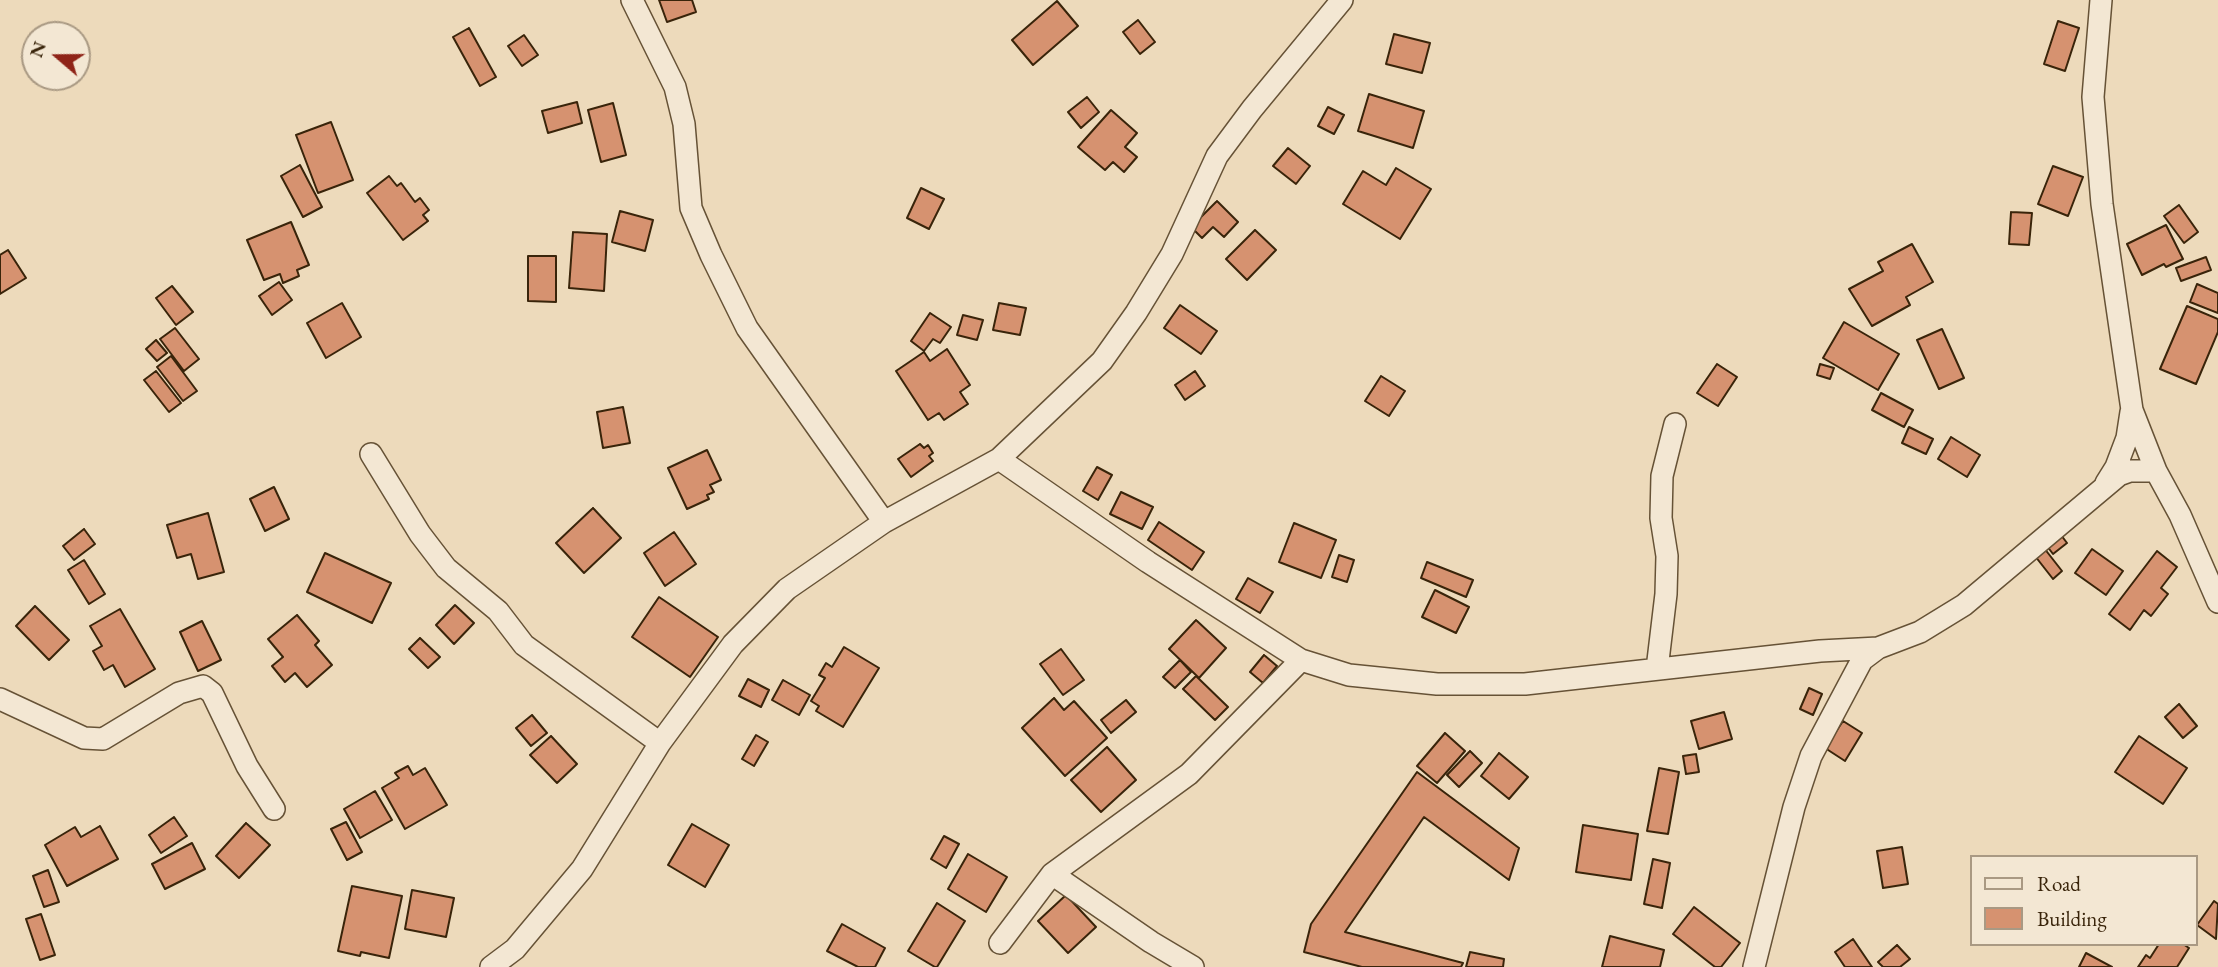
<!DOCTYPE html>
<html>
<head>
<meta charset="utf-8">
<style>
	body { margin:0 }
	#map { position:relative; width:2218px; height:967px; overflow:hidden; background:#eddabb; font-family:"EB Garamond",serif }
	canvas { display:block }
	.legend { position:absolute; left:1970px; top:855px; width:228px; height:91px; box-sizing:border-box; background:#f3e7d3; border:2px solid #a99983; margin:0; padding:9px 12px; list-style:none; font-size:21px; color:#39240a }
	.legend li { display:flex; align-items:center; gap:14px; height:35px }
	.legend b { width:35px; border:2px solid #a99983 }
	.north { position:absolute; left:21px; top:21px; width:70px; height:70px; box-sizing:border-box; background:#f3e7d3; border:2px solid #a99983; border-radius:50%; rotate:290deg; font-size:19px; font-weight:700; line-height:28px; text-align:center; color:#39240a }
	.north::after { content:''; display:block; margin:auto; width:24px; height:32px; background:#8f2418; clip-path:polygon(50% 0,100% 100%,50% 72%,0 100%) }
</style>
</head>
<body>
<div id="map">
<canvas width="2218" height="967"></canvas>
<ul class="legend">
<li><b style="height:9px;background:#f3e7d3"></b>Road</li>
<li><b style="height:19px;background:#d69270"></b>Building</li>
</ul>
<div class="north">N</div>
</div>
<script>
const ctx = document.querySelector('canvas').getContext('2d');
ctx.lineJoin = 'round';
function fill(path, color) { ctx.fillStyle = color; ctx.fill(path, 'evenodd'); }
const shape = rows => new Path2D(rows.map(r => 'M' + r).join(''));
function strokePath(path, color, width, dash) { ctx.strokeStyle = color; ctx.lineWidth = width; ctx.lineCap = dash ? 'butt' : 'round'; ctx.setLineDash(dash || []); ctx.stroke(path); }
const building = shape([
	[659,0,692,0,696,12,667,22,659,0],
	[1057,1,1078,26,1033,65,1012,40,1057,1],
	[1138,20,1155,42,1140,54,1123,32,1138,20],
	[2058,21,2079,28,2065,71,2044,64,2058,21],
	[469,28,496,77,480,86,453,37,469,28],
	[1394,34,1430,43,1422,73,1386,64,1394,34],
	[524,35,538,55,522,66,508,46,524,35],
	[1369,94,1424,111,1413,148,1358,131,1369,94],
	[1087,97,1099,112,1081,128,1068,112,1087,97],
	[577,102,582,123,548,133,542,111,577,102],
	[613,103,626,155,601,162,588,110,613,103],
	[1328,107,1344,115,1334,134,1318,126,1328,107],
	[1111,110,1137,133,1125,147,1137,157,1124,172,1113,162,1105,170,1078,147,1111,110],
	[331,122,353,180,318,193,296,135,331,122],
	[1288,148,1310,166,1296,184,1273,166,1288,148],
	[300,165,322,207,303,217,281,176,300,165],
	[2053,166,2083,177,2068,216,2038,204,2053,166],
	[1396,168,1431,189,1400,239,1343,204,1363,171,1386,185,1396,168],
	[389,176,397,186,401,183,415,202,420,198,429,210,423,215,428,221,403,240,367,193,389,176],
	[921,188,944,199,929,229,907,218,921,188],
	[1217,201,1238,222,1224,237,1213,227,1202,238,1191,227,1217,201],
	[2179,205,2198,232,2184,243,2164,216,2179,205],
	[620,211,653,220,645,251,612,242,620,211],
	[2011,212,2032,213,2029,245,2009,244,2011,212],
	[291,222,309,265,297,270,299,276,283,283,280,274,264,280,247,240,291,222],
	[2166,225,2183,259,2166,267,2164,264,2142,275,2127,244,2166,225],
	[1255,230,1276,250,1247,280,1226,259,1255,230],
	[573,232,607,234,604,291,569,288,573,232],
	[1912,244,1933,282,1906,297,1910,305,1872,326,1849,289,1883,271,1878,262,1912,244],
	[8,250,26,278,0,294,0,255,8,250],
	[528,256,556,256,556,302,528,301,528,256],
	[2206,257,2211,270,2181,281,2176,268,2206,257],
	[279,282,292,300,272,315,259,296,279,282],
	[2197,284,2218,293,2218,313,2190,302,2197,284],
	[172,286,193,312,176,325,156,298,172,286],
	[342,303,361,337,326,358,307,323,342,303],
	[999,303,1026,308,1020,335,993,330,999,303],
	[1180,305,1217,331,1201,354,1164,328,1180,305],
	[2187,306,2218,319,2218,332,2196,384,2160,369,2187,306],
	[930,313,951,327,940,343,933,339,924,351,911,341,930,313],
	[963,315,983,320,977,340,957,335,963,315],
	[1844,322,1899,354,1878,390,1823,358,1844,322],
	[175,328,199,359,184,371,160,339,175,328],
	[1942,329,1964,378,1939,389,1917,340,1942,329],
	[156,340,167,353,157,361,146,349,156,340],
	[947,349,970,385,960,392,968,404,944,420,939,413,928,420,896,371,924,352,930,361,947,349],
	[171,356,197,391,183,401,157,367,171,356],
	[1717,364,1737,377,1718,406,1697,393,1717,364],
	[1820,364,1834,368,1830,379,1817,375,1820,364],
	[156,371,181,403,169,412,144,380,156,371],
	[1195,371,1205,386,1185,400,1175,385,1195,371],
	[1381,376,1405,391,1389,416,1365,401,1381,376],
	[1881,393,1913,410,1904,427,1872,410,1881,393],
	[623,407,630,443,603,448,597,412,623,407],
	[1909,427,1933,439,1926,454,1902,443,1909,427],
	[1951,437,1980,455,1967,477,1938,459,1951,437],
	[920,444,924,448,928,445,933,453,929,456,933,461,911,477,898,459,920,444],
	[707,450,721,480,710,485,714,492,707,495,709,499,687,509,668,468,707,450],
	[1097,467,1112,475,1098,500,1083,491,1097,467],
	[274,487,289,519,265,531,250,499,274,487],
	[1121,492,1153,507,1142,529,1110,514,1121,492],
	[593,508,621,538,584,573,556,543,593,508],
	[208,513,224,572,198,579,191,554,177,558,167,525,208,513],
	[1159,522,1204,552,1192,570,1148,540,1159,522],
	[1294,523,1336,540,1321,578,1279,562,1294,523],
	[84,529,95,544,74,560,63,546,84,529],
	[674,532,696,564,665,586,644,553,674,532],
	[2061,535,2067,543,2053,554,2047,546,2061,535],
	[2044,548,2062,571,2053,579,2035,556,2044,548],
	[2092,549,2123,571,2106,595,2075,573,2092,549],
	[2157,551,2177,567,2161,588,2168,594,2151,616,2144,610,2130,630,2109,614,2157,551],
	[325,553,391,583,372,623,307,592,325,553],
	[1339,555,1354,560,1347,582,1332,577,1339,555],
	[84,560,105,594,89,604,68,570,84,560],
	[1427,562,1473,580,1466,597,1421,578,1427,562],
	[1248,578,1273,592,1260,613,1236,599,1248,578],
	[1435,590,1469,607,1456,633,1422,617,1435,590],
	[659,597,718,637,690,677,632,637,659,597],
	[455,605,474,623,454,644,436,625,455,605],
	[35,606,69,640,49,660,16,626,35,606],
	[120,609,155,669,125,687,113,665,104,670,93,651,102,646,90,626,120,609],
	[297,615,319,641,315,645,332,665,307,687,295,673,285,682,272,666,283,657,268,639,297,615],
	[1196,620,1226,648,1199,678,1169,649,1196,620],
	[202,621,221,660,198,671,180,632,202,621],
	[420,638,440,657,428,668,409,649,420,638],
	[844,647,879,668,843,727,816,711,819,706,811,701,825,678,819,675,826,663,832,667,844,647],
	[1061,649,1084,680,1063,695,1040,664,1061,649],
	[1264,655,1277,666,1263,683,1250,672,1264,655],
	[1180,660,1191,672,1175,688,1163,677,1180,660],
	[1196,676,1228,707,1215,720,1183,689,1196,676],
	[748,679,769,690,761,707,739,696,748,679],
	[783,680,810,695,799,715,772,700,783,680],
	[1809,688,1822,694,1813,715,1800,709,1809,688],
	[1054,698,1064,710,1074,701,1107,738,1065,776,1022,728,1054,698],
	[1126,700,1136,712,1111,733,1101,720,1126,700],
	[2179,704,2197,726,2183,738,2165,717,2179,704],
	[1724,712,1732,739,1699,749,1691,721,1724,712],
	[532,715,547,733,531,746,516,728,532,715],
	[1843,721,1862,733,1845,761,1825,748,1843,721],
	[1445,733,1465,751,1437,783,1417,766,1445,733],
	[756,735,768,742,754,766,742,759,756,735],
	[551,736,577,764,557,783,530,755,551,736],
	[2139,736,2187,768,2163,804,2115,772,2139,736],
	[1107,747,1136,780,1101,812,1071,780,1107,747],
	[1470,751,1482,763,1459,787,1447,775,1470,751],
	[1499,753,1528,777,1509,799,1481,776,1499,753],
	[1696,754,1699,772,1686,774,1683,756,1696,754],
	[408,766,413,775,425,768,447,805,405,829,382,788,399,778,395,773,408,766],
	[1659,768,1679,772,1668,834,1647,831,1659,768],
	[1417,772,1519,848,1509,880,1424,817,1345,932,1463,963,1461,967,1362,967,1304,952,1311,924,1417,772],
	[375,791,392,820,360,838,344,809,375,791],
	[174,817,187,836,161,853,149,835,174,817],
	[346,822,362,852,347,860,331,829,346,822],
	[246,823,270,845,239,878,216,856,246,823],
	[692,824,729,845,705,887,668,865,692,824],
	[1583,825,1638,834,1631,880,1576,872,1583,825],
	[100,826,118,859,67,886,45,845,75,827,81,837,100,826],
	[944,836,959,844,946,868,931,859,944,836],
	[192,843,205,869,165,889,152,864,192,843],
	[1902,847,1908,884,1883,888,1877,851,1902,847],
	[968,854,1007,877,986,912,948,889,968,854],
	[1653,859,1670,863,1662,908,1644,904,1653,859],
	[48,870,59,902,44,907,33,876,48,870],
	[352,886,402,896,389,958,361,952,360,956,338,951,352,886],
	[412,890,454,898,446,937,405,929,412,890],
	[1066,895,1096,927,1068,953,1038,921,1066,895],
	[2214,901,2218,904,2216,939,2197,925,2214,901],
	[937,903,965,921,937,967,935,967,908,951,937,903],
	[1694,907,1740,943,1721,967,1715,967,1673,934,1694,907],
	[41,914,55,955,40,960,26,919,41,914],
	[842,924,885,948,875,967,858,967,827,951,842,924],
	[1610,936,1664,950,1660,967,1602,967,1610,936],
	[1853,939,1872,967,1845,967,1835,952,1853,939],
	[2159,944,2183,944,2189,948,2177,967,2138,967,2146,955,2150,958,2159,944],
	[1897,945,1910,959,1900,967,1883,967,1878,962,1897,945],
	[1470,952,1504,959,1503,967,1466,967,1470,952],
	[2086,953,2112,967,2079,967,2086,953]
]);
fill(building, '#d69270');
strokePath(building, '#39240a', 2);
const minor = shape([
	[632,0,675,87,684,124,691,208,711,255,747,328,884,522],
	[2101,0,2093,97,2102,204,2132,410,2156,471,2180,515,2218,602],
	[371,454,420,534,446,568,498,611,524,645,660,743],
	[999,459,1148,562,1301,660,1349,675,1437,684,1525,684,1820,651,1878,648],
	[2106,483,2116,467,2127,438,2131,412],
	[1657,669,1666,594,1667,556,1661,518,1662,476,1675,424],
	[0,699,84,738,103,739,179,693,203,686,212,693,247,766,274,809],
	[1052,874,1151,942,1193,967],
	[1000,943,1052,874,1189,774,1301,660],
	[491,967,515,949,582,869,660,743,733,644,787,589,884,522,999,459,1102,361,1136,313,1172,254,1217,156,1252,109,1342,0],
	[1754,967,1794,807,1811,756,1862,660,1878,648,1920,632,1964,605,2119,475,2130,471,2156,471]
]);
strokePath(minor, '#665236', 24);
strokePath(minor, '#f3e7d3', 21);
</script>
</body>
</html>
